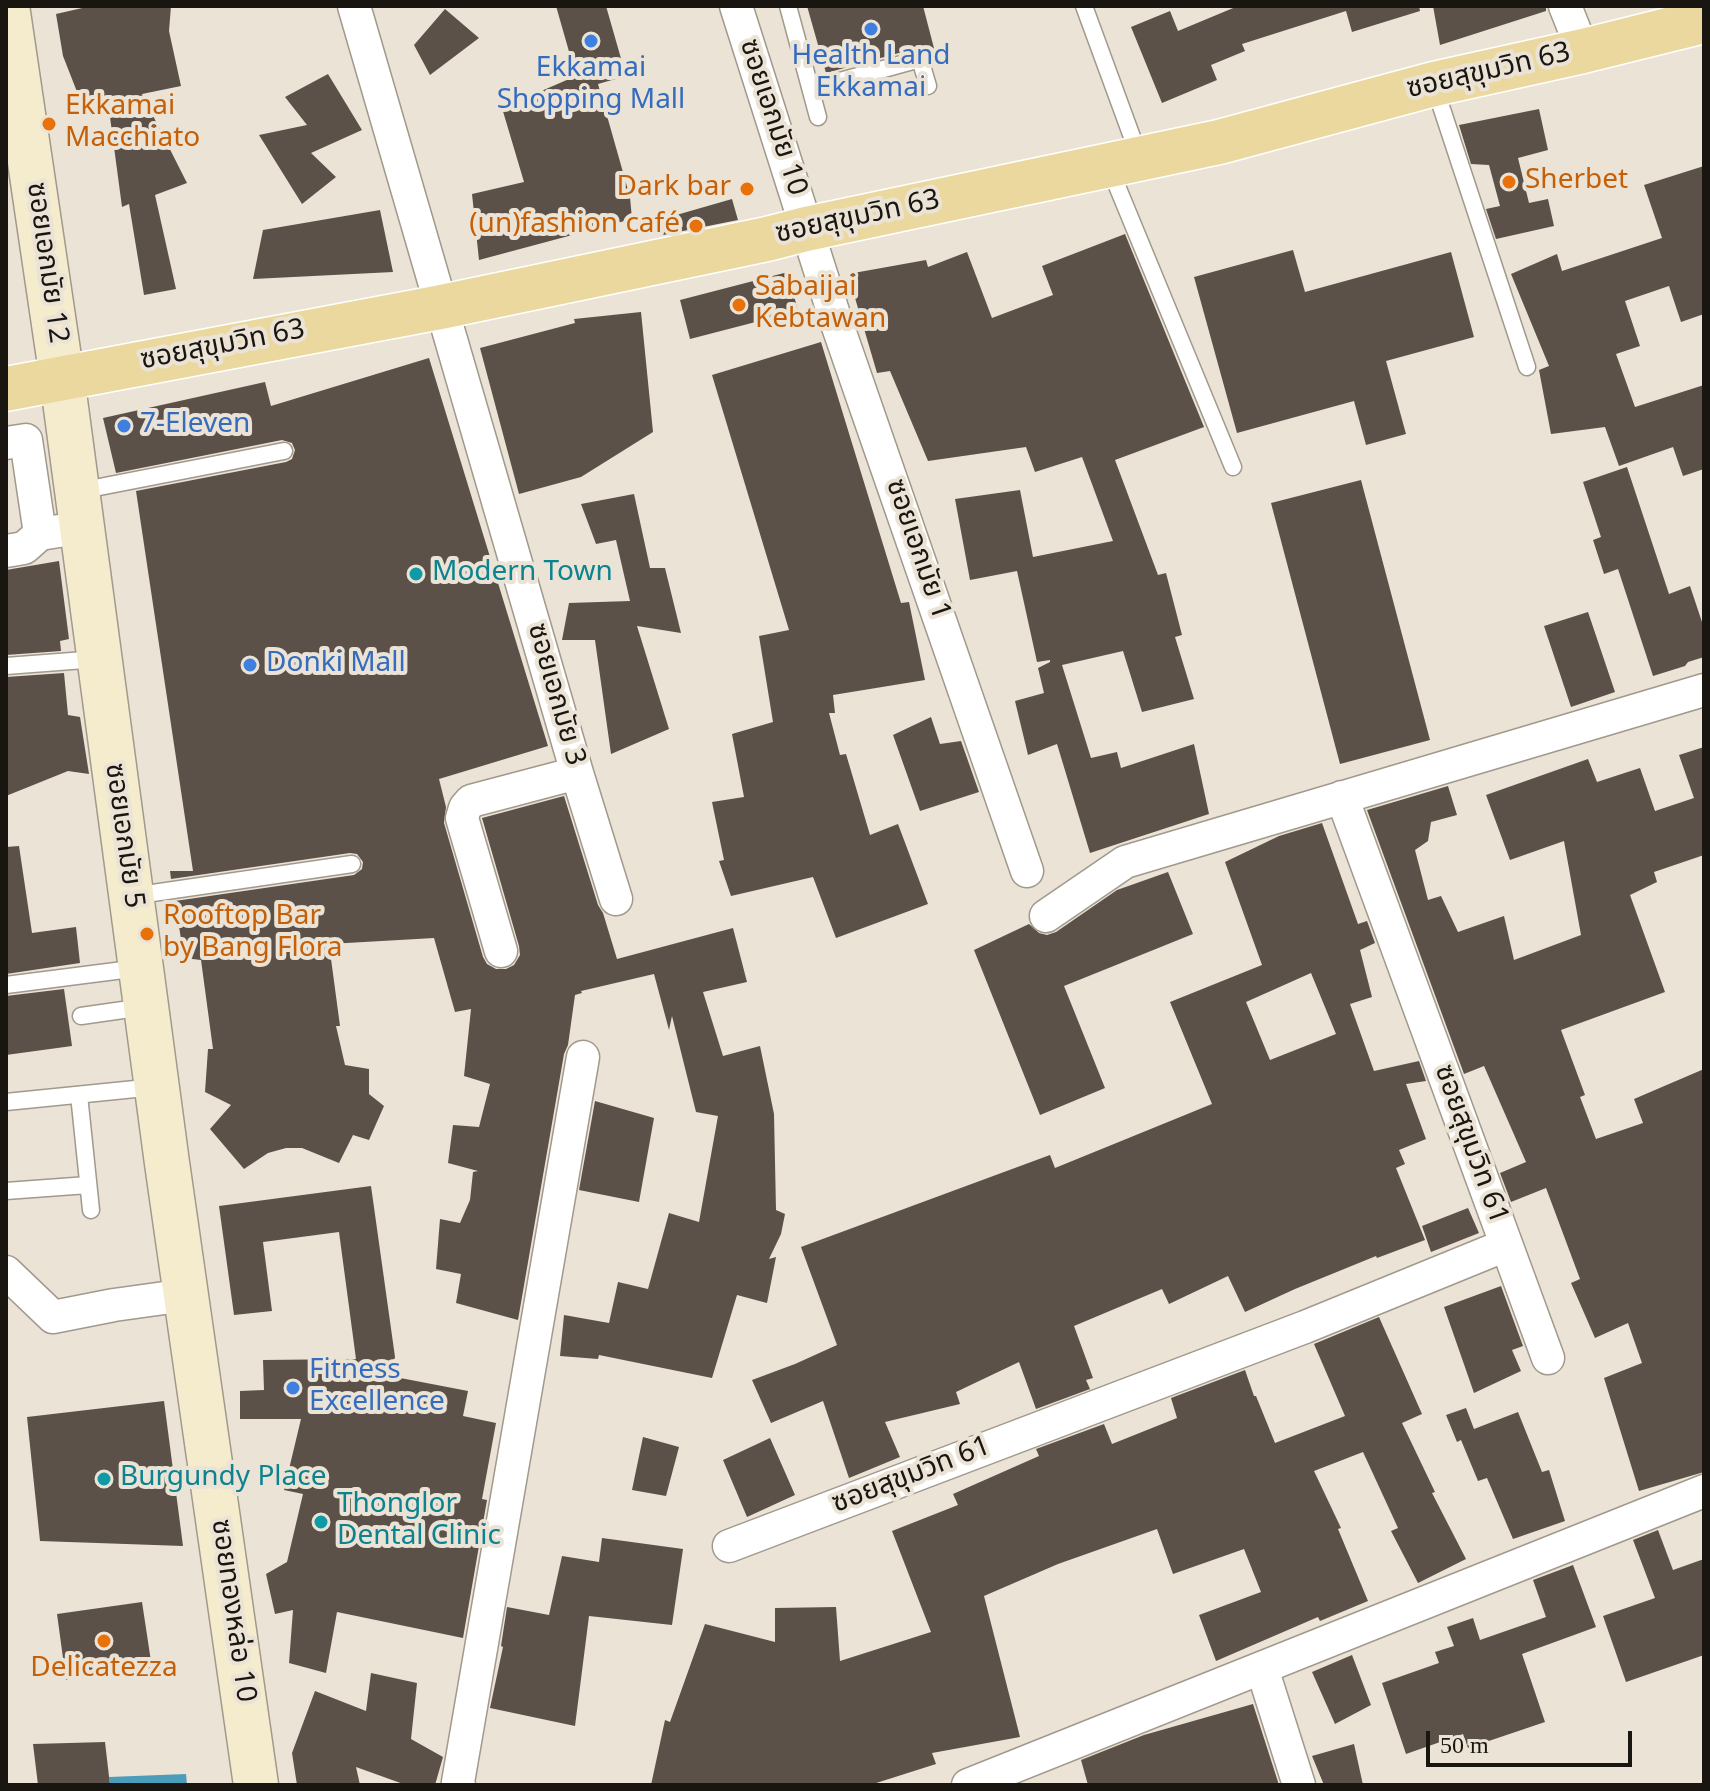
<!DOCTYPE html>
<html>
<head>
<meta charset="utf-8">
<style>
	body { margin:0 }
	#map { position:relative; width:1710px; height:1791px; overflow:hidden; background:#ebe3d5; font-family:Georgia,serif }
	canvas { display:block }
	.frame { position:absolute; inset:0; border:8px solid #191612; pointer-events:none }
	.scale { position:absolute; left:1426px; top:1731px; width:206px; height:36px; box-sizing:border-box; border:4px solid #191612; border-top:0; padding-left:10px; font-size:24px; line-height:28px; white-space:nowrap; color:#191612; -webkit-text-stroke:6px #ebe3d5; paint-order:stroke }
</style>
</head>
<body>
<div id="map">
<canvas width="1710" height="1791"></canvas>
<div class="frame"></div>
<div class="scale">50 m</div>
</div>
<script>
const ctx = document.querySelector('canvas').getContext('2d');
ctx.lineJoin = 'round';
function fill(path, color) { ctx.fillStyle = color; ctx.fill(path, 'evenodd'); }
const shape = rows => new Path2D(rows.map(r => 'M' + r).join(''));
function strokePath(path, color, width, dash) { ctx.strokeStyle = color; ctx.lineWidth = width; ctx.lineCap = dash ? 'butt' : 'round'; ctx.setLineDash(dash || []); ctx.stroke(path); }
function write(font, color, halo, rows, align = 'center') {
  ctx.font = font + ' Georgia,"Noto Sans Thai",serif'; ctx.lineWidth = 8; ctx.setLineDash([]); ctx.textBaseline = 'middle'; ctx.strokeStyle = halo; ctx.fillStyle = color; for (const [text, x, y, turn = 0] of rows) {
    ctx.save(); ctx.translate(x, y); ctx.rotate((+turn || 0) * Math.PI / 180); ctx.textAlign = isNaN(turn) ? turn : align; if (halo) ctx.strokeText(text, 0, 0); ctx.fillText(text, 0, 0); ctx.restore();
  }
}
fill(shape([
	[186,1774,187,1785,110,1785,109,1777]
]), '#4c9db9');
fill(shape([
	[91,6,171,6,169,31,181,86,142,94,187,183,155,195,176,289,144,295,129,204,122,207,108,102,83,107,63,56,56,14],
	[556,6,606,6,626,76,598,84,630,197,632,219,479,260,472,194,524,182,502,108,576,76],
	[807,6,923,6,935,52,929,54,923,49,917,48,826,73],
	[1238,6,1419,6,1420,11,1352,32,1346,11,1242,44,1245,51,1211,65,1217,80,1162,103,1131,27,1170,11,1178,31],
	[1433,6,1546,6,1546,11,1440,45],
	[445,9,479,38,430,75,414,45],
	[328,74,362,130,311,153,336,177,302,204,259,135,307,125,285,97],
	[1539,109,1548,150,1518,158,1529,203,1548,199,1554,226,1496,239,1486,209,1500,206,1489,165,1471,164,1459,125],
	[1704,166,1704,314,1681,322,1669,286,1625,301,1640,346,1616,354,1635,407,1704,385,1704,469,1683,476,1673,447,1619,466,1605,427,1551,434,1539,370,1549,366,1511,274,1557,254,1562,271,1662,238,1644,185],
	[732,199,738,220,663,235,659,220],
	[380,210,393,272,253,279,263,230],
	[1125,234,1204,427,1115,460,1158,575,1166,573,1182,635,1175,637,1194,699,1142,712,1123,651,1062,665,1091,758,1117,752,1121,768,1194,744,1209,814,1090,853,1057,744,1028,755,1015,701,1044,693,1038,668,1050,662,1050,660,1037,662,1017,571,970,580,955,499,1020,490,1033,557,1113,541,1082,457,1035,472,1026,447,928,461,890,371,877,373,848,274,926,260,928,267,967,252,992,318,1053,295,1042,266],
	[1293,250,1305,292,1451,252,1474,337,1386,361,1406,434,1366,445,1354,401,1237,433,1194,277],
	[788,272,798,311,690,339,680,300],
	[641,312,653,432,581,477,519,494,480,348,575,323,574,319],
	[821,342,901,603,909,602,925,680,833,695,835,713,829,713,840,755,846,754,870,835,898,824,928,904,836,938,813,877,731,896,719,861,724,860,712,802,744,797,732,734,773,722,759,636,789,630,712,375],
	[429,358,548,746,439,779,446,807,444,823,483,957,487,964,496,969,506,969,514,965,520,955,519,946,482,818,564,796,598,905,603,913,617,959,733,928,747,982,703,992,723,1056,760,1046,774,1114,776,1210,785,1214,781,1234,769,1259,776,1257,767,1303,737,1295,712,1378,599,1355,598,1359,560,1356,564,1315,609,1323,618,1282,648,1289,669,1213,699,1222,718,1116,696,1112,672,1016,669,1030,654,974,581,991,582,993,575,995,568,1045,564,1054,518,1320,456,1303,461,1274,436,1269,440,1219,460,1223,470,1200,473,1172,478,1171,448,1163,453,1125,479,1127,490,1084,464,1076,471,1009,455,1012,434,938,329,944,340,1026,336,1026,345,1065,369,1069,369,1094,384,1106,369,1140,353,1135,339,1163,302,1148,286,1148,268,1153,244,1169,210,1129,231,1105,205,1092,208,1049,213,1049,201,960,184,958,175,901,354,875,362,869,363,862,357,854,350,853,171,879,170,871,193,871,136,491,286,462,292,459,295,450,292,443,282,440,116,473,103,418,265,382,271,406],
	[1627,467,1669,594,1690,586,1704,628,1704,657,1688,662,1685,666,1653,676,1618,569,1604,574,1593,540,1601,537,1583,482],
	[1361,480,1430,740,1340,764,1271,503],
	[634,494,650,568,665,568,681,633,637,626,669,729,611,754,595,640,562,640,569,603,630,601,616,540,596,544,581,504],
	[59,561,69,639,60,641,61,651,6,655,6,570],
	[1588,612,1615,692,1571,707,1544,626],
	[64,673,68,715,80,717,89,774,68,771,6,796,6,677],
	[931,717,940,744,961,741,979,792,920,811,893,735],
	[1704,747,1704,855,1654,872,1657,882,1630,895,1665,992,1561,1030,1585,1095,1580,1097,1596,1139,1643,1123,1634,1099,1704,1069,1704,1472,1639,1491,1604,1378,1642,1363,1628,1323,1595,1338,1571,1283,1580,1279,1546,1188,1511,1202,1500,1173,1526,1162,1484,1066,1464,1074,1367,810,1448,786,1457,815,1431,822,1428,841,1415,850,1428,900,1441,896,1458,932,1504,916,1514,960,1581,935,1564,841,1510,860,1486,795,1588,759,1597,782,1640,768,1655,811,1694,798,1679,755],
	[1322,823,1358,924,1367,921,1375,943,1360,950,1372,997,1350,1004,1374,1071,1419,1061,1426,1081,1406,1084,1426,1139,1399,1150,1405,1164,1396,1168,1425,1240,1377,1258,1376,1256,1295,1289,1245,1312,1228,1276,1169,1304,1162,1289,1074,1326,1093,1378,1086,1380,1090,1389,1036,1409,1019,1362,956,1392,960,1404,885,1422,900,1457,849,1478,823,1401,771,1423,752,1380,795,1364,837,1345,801,1247,1050,1155,1055,1168,1212,1104,1170,1002,1262,965,1225,862,1279,836],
	[1311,973,1336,1034,1270,1060,1246,1002],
	[19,846,32,933,76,927,80,963,6,974,6,847],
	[1168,872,1193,934,1064,986,1105,1088,1040,1115,974,950,1029,924,1039,933,1047,935,1056,932,1117,890],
	[64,989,72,1046,6,1055,6,996],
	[595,1101,654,1118,639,1202,579,1190],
	[371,1186,395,1357,390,1376,468,1391,463,1416,496,1423,482,1499,487,1500,463,1638,337,1612,326,1673,289,1663,293,1610,275,1614,266,1574,287,1562,303,1494,284,1490,301,1419,240,1419,240,1391,264,1390,263,1360,356,1359,339,1232,263,1242,272,1311,234,1315,219,1206],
	[1468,1208,1479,1233,1431,1252,1422,1226],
	[1501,1286,1523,1346,1512,1350,1521,1371,1474,1393,1444,1307],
	[1379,1317,1422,1414,1402,1423,1435,1492,1432,1493,1466,1559,1418,1583,1391,1531,1398,1528,1363,1452,1314,1471,1341,1528,1338,1529,1368,1601,1320,1621,1318,1617,1216,1661,1199,1615,1261,1592,1244,1549,1173,1574,1157,1529,1058,1564,984,1596,1020,1737,932,1753,936,1764,870,1785,651,1785,665,1720,670,1722,705,1624,775,1642,775,1608,836,1607,840,1661,931,1632,892,1531,958,1505,953,1494,1039,1456,1036,1449,1104,1424,1112,1444,1177,1418,1171,1398,1245,1370,1254,1396,1256,1396,1275,1443,1345,1416,1314,1344],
	[164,1401,183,1546,40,1541,27,1417],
	[1466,1408,1474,1429,1518,1412,1542,1472,1549,1470,1565,1521,1513,1539,1487,1478,1478,1481,1461,1440,1457,1442,1446,1415],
	[643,1437,679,1447,666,1496,632,1490],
	[770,1438,795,1495,747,1517,723,1460],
	[1658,1530,1673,1570,1704,1559,1704,1655,1626,1682,1603,1616,1655,1598,1633,1540],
	[602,1538,683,1549,672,1625,589,1616,575,1726,490,1708,503,1647,501,1646,507,1607,549,1615,562,1556,599,1562],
	[1573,1565,1596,1627,1522,1654,1545,1722,1468,1748,1463,1734,1406,1754,1382,1683,1439,1663,1435,1652,1454,1646,1447,1627,1473,1618,1480,1640,1546,1617,1533,1580],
	[142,1602,152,1668,66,1680,57,1614],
	[1352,1655,1371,1705,1335,1724,1312,1672],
	[371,1673,417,1683,411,1739,443,1757,435,1785,406,1785,356,1767,360,1785,297,1785,292,1753,315,1691,366,1711],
	[1253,1704,1279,1785,1088,1785,1081,1760,1144,1735],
	[105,1742,110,1785,38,1785,33,1744],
	[1354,1744,1363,1785,1324,1785,1312,1756]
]), '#5b5148');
const lane = shape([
	[788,6,818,117],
	[1084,6,1139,156],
	[1435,88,1527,367],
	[811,89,920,59,928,86],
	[1110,169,1233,467],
	[79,491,284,451],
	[6,666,98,659],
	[132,896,352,864],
	[6,985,139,968],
	[81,1016,144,1007],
	[79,1095,91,1210],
	[6,1102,155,1087],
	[6,1191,88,1185]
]);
const street = shape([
	[354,6,577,773,616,899],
	[736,6,837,324,1027,871],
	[1565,6,1583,51],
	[6,443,26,440,40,534],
	[6,551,24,548,40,534,59,531],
	[1342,797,1548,1358],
	[1046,916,1125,862,1704,690],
	[501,951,462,818,465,808,471,801,577,773],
	[6,1272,53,1317,114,1305,186,1295],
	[729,1546,1305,1327,1506,1245],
	[1262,1668,1299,1785],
	[459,1785,458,1782,583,1057],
	[968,1785,1704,1491]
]);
const secondary = shape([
	[7,6,62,378,167,1163,256,1785]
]);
const primary = shape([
	[6,389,441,307,767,239,806,229,1219,142,1434,84,1583,51,1704,21]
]);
strokePath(lane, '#a0998c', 19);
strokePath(street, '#a0998c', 35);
strokePath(secondary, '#a0998c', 47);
strokePath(primary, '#fff', 47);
strokePath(lane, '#fff', 16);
strokePath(street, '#fff', 32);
strokePath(secondary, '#f5ecce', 44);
strokePath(primary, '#ebd89e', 44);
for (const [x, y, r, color] of [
	[871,29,8,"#3f7fe0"],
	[591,41,8,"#3f7fe0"],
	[49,124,8,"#e8710a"],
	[1509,182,8,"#e8710a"],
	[747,189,8,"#e8710a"],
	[696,226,8,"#e8710a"],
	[739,305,8,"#e8710a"],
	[124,426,8,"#3f7fe0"],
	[416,574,8,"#0f9aa8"],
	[250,665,8,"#3f7fe0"],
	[147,934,8,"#e8710a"],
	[293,1388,8,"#3f7fe0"],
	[104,1479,8,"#0f9aa8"],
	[321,1522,8,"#0f9aa8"],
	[104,1641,8,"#e8710a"]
]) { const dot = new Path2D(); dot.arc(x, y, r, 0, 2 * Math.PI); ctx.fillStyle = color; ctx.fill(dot); strokePath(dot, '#ebe3d5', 3); }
write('28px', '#366cbe', '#ebe3d5', [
	["Health Land",871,58,"center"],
	["Ekkamai",871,90,"center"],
	["Ekkamai",591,70,"center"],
	["Shopping Mall",591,102,"center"],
	["7-Eleven",140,426],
	["Donki Mall",266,665],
	["Fitness",309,1372],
	["Excellence",309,1404]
], 'left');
write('28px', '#191612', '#ebe3d5', [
	["ซอยสุขุมวิท 63",1489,73,-13],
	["ซอยเอกมัย 10",771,118,72],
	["ซอยสุขุมวิท 63",858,219,-12],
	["ซอยเอกมัย 12",45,263,82],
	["ซอยสุขุมวิท 63",223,347,-11],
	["ซอยเอกมัย 1",916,550,71],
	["ซอยเอกมัย 3",554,695,74],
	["ซอยเอกมัย 5",122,836,82],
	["ซอยสุขุมวิท 61",1469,1145,70],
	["ซอยสุขุมวิท 61",912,1477,-21],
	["ซอยทองหล่อ 10",231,1611,82]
]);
write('28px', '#c56008', '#ebe3d5', [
	["Ekkamai",65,108],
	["Macchiato",65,140],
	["Sherbet",1525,182],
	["Dark bar",731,189,"right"],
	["(un)fashion café",680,226,"right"],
	["Sabaijai",755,289],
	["Kebtawan",755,321],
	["Rooftop Bar",163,918],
	["by Bang Flora",163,950],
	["Delicatezza",104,1670,"center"]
], 'left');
write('28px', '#0d838f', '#ebe3d5', [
	["Modern Town",432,574],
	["Burgundy Place",120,1479],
	["Thonglor",337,1506],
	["Dental Clinic",337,1538]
], 'left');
</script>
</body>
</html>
